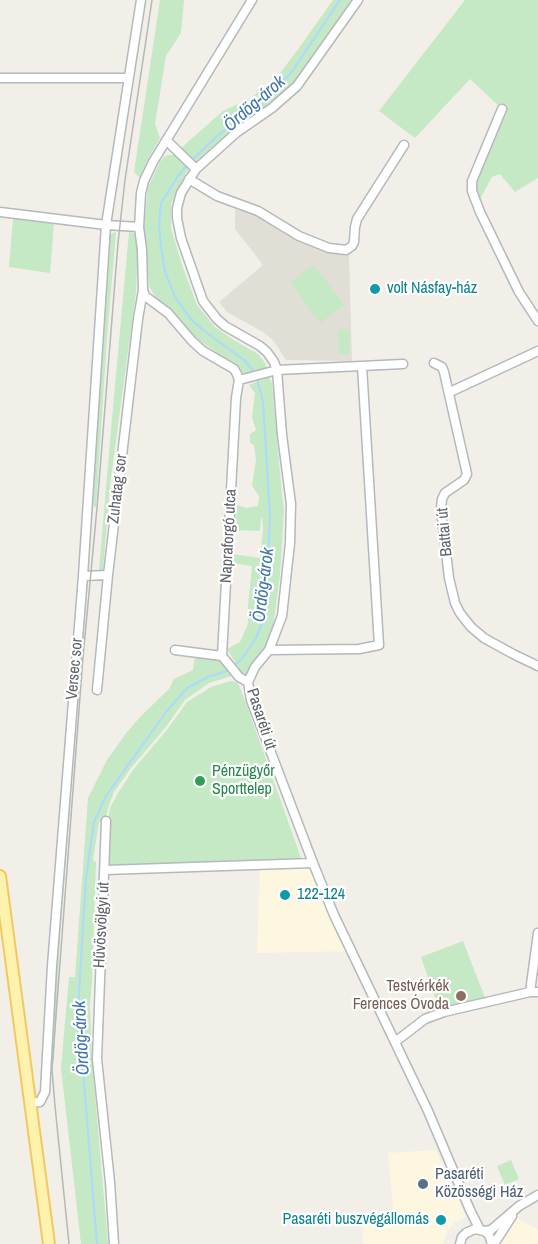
<!DOCTYPE html>
<html>
<head>
<meta charset="utf-8">
<style>
	body { margin:0 }
	canvas { display:block; background:#f1efe8 }
</style>
</head>
<body>
<canvas width="538" height="1244"></canvas>
<script>
const ctx = document.querySelector('canvas').getContext('2d');
ctx.lineJoin = 'round';
function fill(path, color) { ctx.fillStyle = color; ctx.fill(path, 'evenodd'); }
const shape = rows => new Path2D(rows.map(r => 'M' + r).join(''));
function strokePath(path, color, width, dash) { ctx.strokeStyle = color; ctx.lineWidth = width; ctx.lineCap = dash ? 'butt' : 'round'; ctx.setLineDash(dash || []); ctx.stroke(path); }
function write(font, color, halo, rows, align = 'center') {
  ctx.font = font + ' "Archivo Narrow",sans-serif'; ctx.lineWidth = 4.5; ctx.setLineDash([]); ctx.textBaseline = 'middle'; ctx.strokeStyle = halo; ctx.fillStyle = color; for (const [text, x, y, turn = 0] of rows) {
    ctx.save(); ctx.translate(x, y); ctx.rotate((+turn || 0) * Math.PI / 180); ctx.textAlign = isNaN(turn) ? turn : align; if (halo) ctx.strokeText(text, 0, 0); ctx.fillText(text, 0, 0); ctx.restore();
  }
}
fill(shape([
	[313,863,351,951,257,953,260,864],
	[436,1150,466,1217,455,1222,447,1232,443,1244,363,1244,363,1220,394,1219,388,1153],
	[517,1218,538,1230,538,1244,499,1244,507,1228]
]), '#fef7e0');
fill(shape([
	[235,209,256,215,284,233,325,250,349,255,352,361,286,360,273,340,263,332,227,312,219,302,263,265,235,229]
]), '#e1ded6');
fill(shape([
	[160,0,184,0,181,33,166,56,155,124,160,138,147,161,140,178,134,172],
	[333,0,352,0,297,80,279,98,237,126,212,147,188,169,171,204,171,228,183,268,197,305,215,327,235,341,258,354,265,363,267,369,245,374,236,366,199,340,170,313,156,298,149,286,144,225,148,187,160,162,164,157,168,155,173,155,223,111,249,99,274,81,299,48],
	[465,0,538,0,538,178,515,192,500,174,492,177,480,199,475,185,502,109,470,79,415,138,379,111],
	[13,218,54,223,50,273,9,267],
	[116,232,107,338,96,507,93,506,108,237,111,234],
	[129,232,134,233,138,240,136,292,110,485,103,570,99,570,111,430],
	[314,265,344,305,320,323,290,282],
	[338,329,349,329,350,354,339,354],
	[269,377,272,383,282,495,284,509,280,575,273,627,269,643,247,675,243,675,227,649,240,642,248,624,248,607,252,566,232,563,233,554,260,558,263,529,262,518,261,518,260,531,234,530,234,521,232,521,231,511,238,505,246,508,258,506,259,496,252,486,256,460,254,445,250,443,250,434,256,430,252,417,255,393,249,385],
	[82,631,84,632,77,716,60,939,54,1061,51,1060,58,939],
	[195,657,221,658,235,675,209,683,185,700,165,728,131,768,114,792,109,805,105,820,99,822,93,860,96,862,92,980,90,1006,92,1060,108,1244,81,1244,61,1068,69,977,75,977,88,798,107,760,127,732,142,715,169,689,174,679,193,670],
	[231,681,238,683,246,703,301,858,107,866,107,825,110,808,118,793,133,770,166,731,187,702,211,687],
	[463,941,485,998,439,1009,421,957],
	[511,1160,519,1179,505,1185,497,1166]
]), '#c5e8c5');
strokePath(shape([
	[191,161,216,137,261,101,291,73,340,0],
	[187,165,178,176,161,203,159,226,161,246,165,272,175,297,189,317,203,330,244,360,252,369,257,379,263,401,270,515,268,563,263,621,256,638,241,660,233,666],
	[97,1244,78,1008,86,879,94,822,106,796,166,712,187,688,208,677,229,670]
]), '#aadaff', 2);
const minor = shape([
	[358,0,297,86,272,108,236,133,196,169,181,193,177,208,177,218,181,238,203,301,217,319,225,326,260,346,267,352,274,362,277,370,282,435,291,504,290,543,282,616,269,650,255,667,248,682,251,700,313,863,334,915,428,1111,470,1210,480,1230],
	[0,78,128,78],
	[502,109,472,181,472,191,480,212,519,292,538,321],
	[166,140,196,169],
	[189,179,217,196,258,211,299,236,329,248,346,250,352,246,354,242,355,227,357,219,404,145],
	[0,212,106,225,139,227],
	[143,290,145,296,168,313,192,341,203,351,234,369,237,374,239,380],
	[434,363,442,367,444,372,467,474,464,480,445,493,442,499,441,509,449,578,455,603,460,613,471,627,484,638,513,654,538,666],
	[239,380,236,398,222,656,239,677,248,682],
	[239,380,277,370,403,364],
	[450,392,538,351],
	[83,576,108,575],
	[175,650,222,656],
	[269,650,359,649,379,645,362,366],
	[97,690,108,575,138,319,143,290,142,250,139,227,141,193,144,181,153,162,252,0],
	[106,821,97,1059,110,1182,114,1244],
	[105,870,313,863],
	[530,992,538,933],
	[395,1042,425,1019,444,1012,530,992,538,992],
	[30,1103,40,1102,45,1092,52,966,83,576,106,225,141,0],
	[484,1231,491,1230,519,1206,538,1195],
	[460,1244,462,1237,466,1233,475,1229,484,1231,489,1235,492,1244],
	[494,1244,512,1216]
]);
const major = shape([
	[0,876,49,1244]
]);
strokePath(minor, '#b5b8bc', 11);
strokePath(major, '#f2c960', 14);
strokePath(minor, '#fff', 8);
strokePath(major, '#fff2af', 10);
strokePath(shape([
	[69,1244,55,1106,52,1069,83,657,97,508,118,243,125,180,152,0]
]), '#b6b7b8', 1.5);
for (const [x, y, r, color] of [
	[375,289,6,"#0f9aa8"],
	[200,781,6,"#2e9e5b"],
	[285,895,6,"#0f9aa8"],
	[461,996,6,"#8d6e63"],
	[423,1184,6,"#5c6f8a"],
	[441,1220,6,"#0f9aa8"]
]) { const dot = new Path2D(); dot.arc(x, y, r, 0, 2 * Math.PI); ctx.fillStyle = color; ctx.fill(dot); strokePath(dot, '#fff', 2); }
write('16px', '#0d838f', '#fff', [
	["volt Násfay-ház",387,289],
	["122-124",297,895],
	["Pasaréti buszvégállomás",429,1220,"right"]
], 'left');
write('16px', '#5f6368', '#fff', [
	["Zuhatag sor",118,489,-83],
	["Battai út",445,532,-95],
	["Napraforgó utca",229,536,-87],
	["Versec sor",75,669,-85],
	["Pasaréti út",261,719,72],
	["Hűvösvölgyi út",102,925,-87]
]);
write('16px', '#27864d', '#fff', [
	["Pénzügyőr",212,772],
	["Sporttelep",212,790]
], 'left');
write('16px', '#785e54', '#fff', [
	["Testvérkék",449,987],
	["Ferences Óvoda",449,1005]
], 'right');
write('16px', '#4e5e75', '#fff', [
	["Pasaréti",435,1175],
	["Közösségi Ház",435,1193]
], 'left');
write('italic 18px', '#4174aa', '#fff', [
	["Ördög-árok",255,104,-41],
	["Ördög-árok",264,585,-83],
	["Ördög-árok",82,1038,-93]
]);
</script>
</body>
</html>
